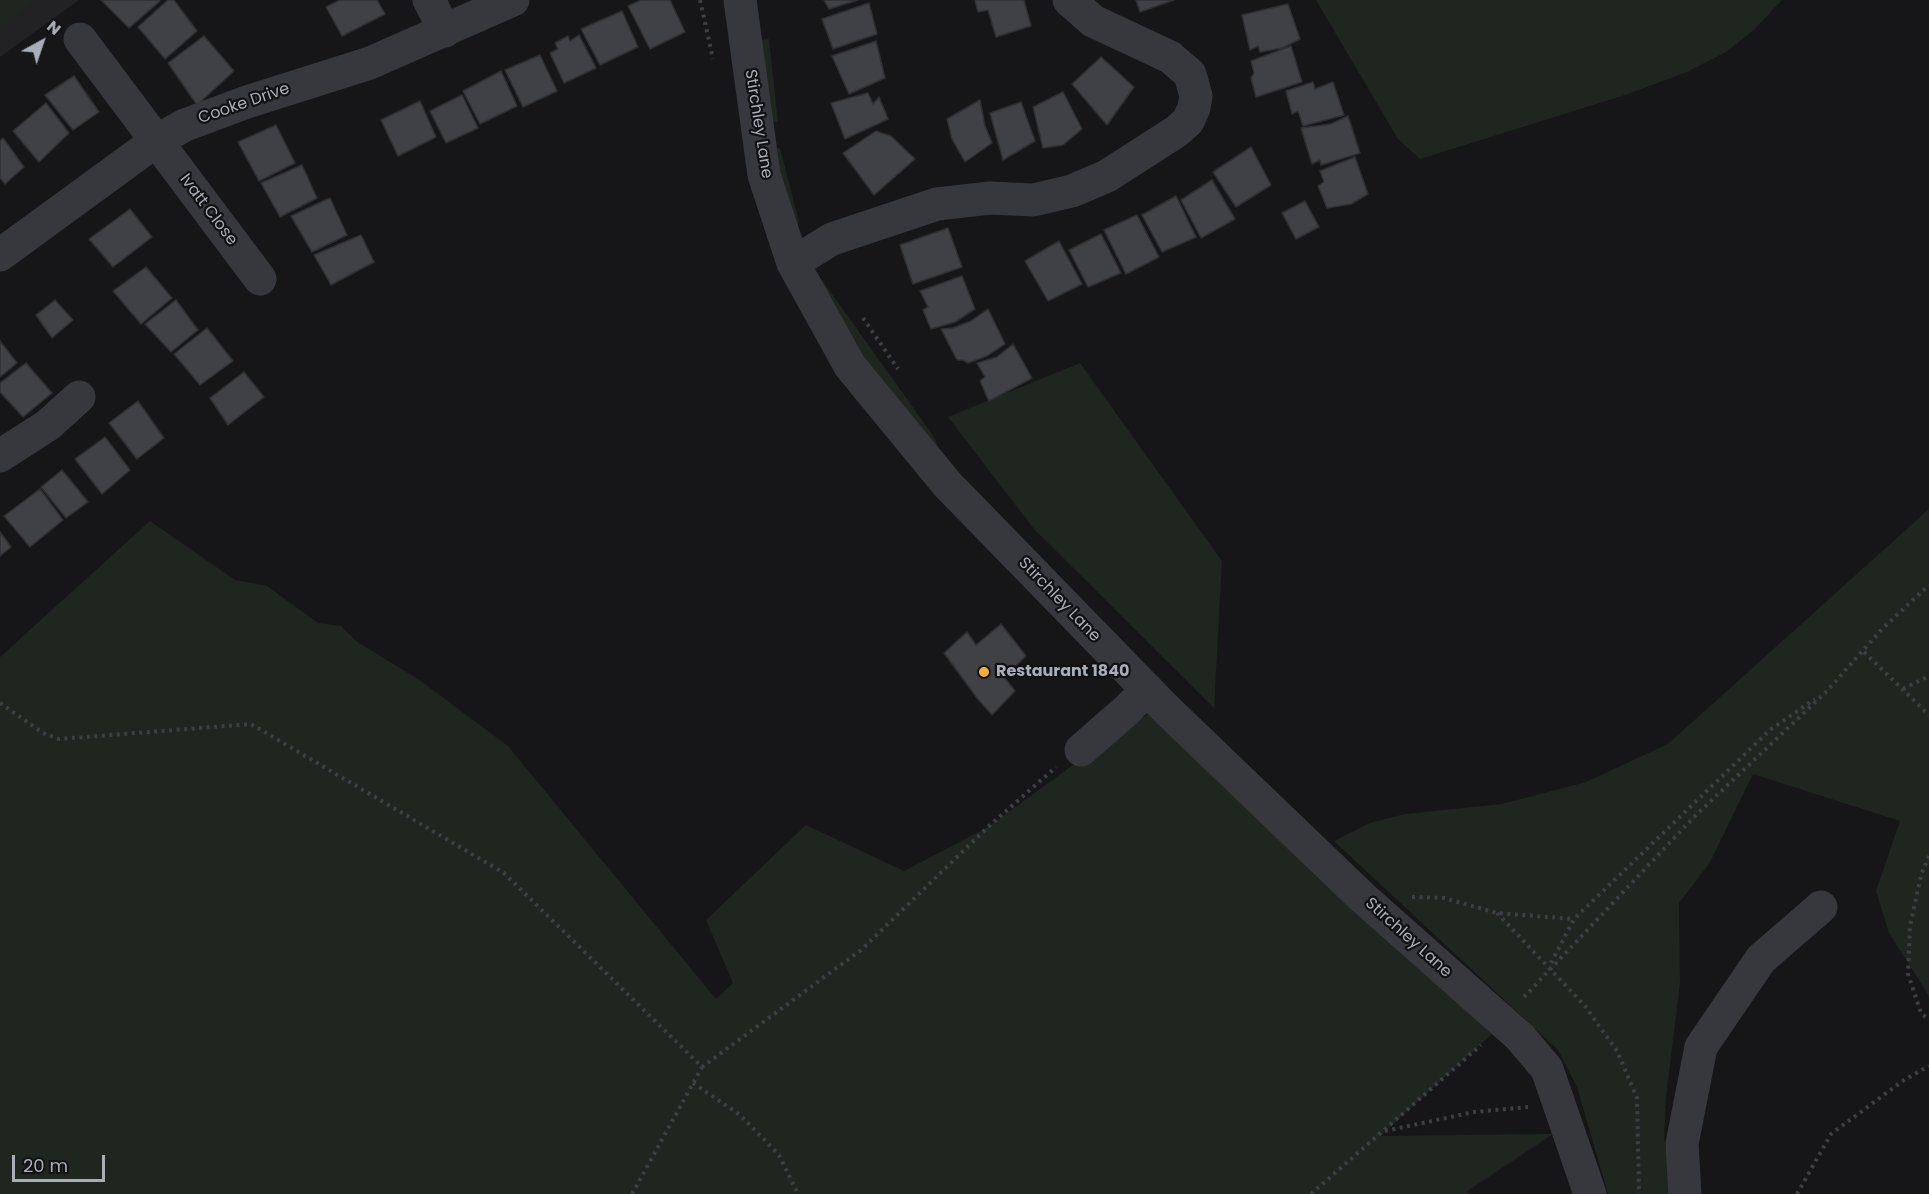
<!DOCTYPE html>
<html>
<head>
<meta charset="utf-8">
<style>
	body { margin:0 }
	#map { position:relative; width:1929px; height:1194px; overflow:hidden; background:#161618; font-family:Poppins,sans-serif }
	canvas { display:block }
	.north { position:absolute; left:12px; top:12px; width:60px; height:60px; -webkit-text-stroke:4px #111113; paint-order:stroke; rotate:40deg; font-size:16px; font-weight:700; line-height:24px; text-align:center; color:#a8adb8 }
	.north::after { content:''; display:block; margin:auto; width:21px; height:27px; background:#a8adb8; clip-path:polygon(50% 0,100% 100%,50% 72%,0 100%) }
	.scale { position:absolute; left:12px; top:1155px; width:93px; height:27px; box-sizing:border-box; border:3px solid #a8adb8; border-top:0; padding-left:8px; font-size:18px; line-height:21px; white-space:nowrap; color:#a8adb8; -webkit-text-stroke:4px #111113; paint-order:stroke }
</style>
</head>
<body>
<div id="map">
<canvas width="1929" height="1194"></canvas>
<div class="north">N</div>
<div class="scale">20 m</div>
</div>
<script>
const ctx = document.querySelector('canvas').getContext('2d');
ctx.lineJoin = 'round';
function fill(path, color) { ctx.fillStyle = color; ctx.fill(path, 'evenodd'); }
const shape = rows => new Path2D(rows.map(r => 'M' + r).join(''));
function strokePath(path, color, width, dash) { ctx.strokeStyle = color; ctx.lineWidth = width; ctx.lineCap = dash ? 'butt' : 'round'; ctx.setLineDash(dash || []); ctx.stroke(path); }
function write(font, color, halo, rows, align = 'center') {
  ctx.font = font + ' Poppins,sans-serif'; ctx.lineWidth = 4.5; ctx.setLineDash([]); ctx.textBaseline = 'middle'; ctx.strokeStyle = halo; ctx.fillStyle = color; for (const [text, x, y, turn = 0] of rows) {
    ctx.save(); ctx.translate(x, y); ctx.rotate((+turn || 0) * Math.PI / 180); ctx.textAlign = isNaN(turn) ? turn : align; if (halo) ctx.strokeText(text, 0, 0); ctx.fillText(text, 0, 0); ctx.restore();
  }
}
fill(shape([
	[0,0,79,0,0,57]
]), '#222225');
fill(shape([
	[0,0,37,0,0,27],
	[1316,0,1782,0,1755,29,1726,52,1687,72,1625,95,1420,159,1398,139],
	[769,39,778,122,767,122,762,40],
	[780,148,799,222,798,225,795,225,768,149],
	[822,280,932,434,946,462,819,304],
	[1080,363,1222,561,1214,708,1034,529,948,417],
	[1929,509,1929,996,1889,933,1876,891,1900,821,1753,774,1709,864,1679,903,1680,983,1666,1097,1664,1138,1672,1194,1608,1194,1577,1087,1558,1050,1334,841,1370,823,1405,814,1502,804,1586,782,1668,744],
	[150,521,235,580,267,586,318,623,341,626,356,641,421,681,508,746,716,999,733,983,706,920,806,825,904,871,988,827,1129,724,1158,710,1504,1023,1380,1136,1553,1134,1466,1192,1471,1194,0,1194,0,657]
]), '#1e261f');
const building = shape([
	[101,0,159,0,160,1,129,28,101,0],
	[168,0,174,0,197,31,165,59,138,27,168,0],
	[340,0,377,0,385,14,342,36,326,7,340,0],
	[641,0,670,0,685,32,650,49,628,6,641,0],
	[824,0,858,0,829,9,824,0],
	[975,0,1024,0,1031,26,996,37,988,10,978,12,975,0],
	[1136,0,1174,0,1140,12,1136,0],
	[869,3,877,34,833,49,822,19,869,3],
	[1288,4,1300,39,1282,48,1260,52,1258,46,1250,50,1242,15,1288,4],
	[622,11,638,47,600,65,581,29,622,11],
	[579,35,596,68,564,83,550,53,558,49,555,43,568,36,570,41,579,35],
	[204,36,234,71,197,105,168,63,204,36],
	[876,41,885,78,849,94,832,56,876,41],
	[1291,46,1302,82,1256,97,1251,78,1254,73,1251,61,1291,46],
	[540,55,557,91,523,107,505,70,540,55],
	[1101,57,1134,87,1107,125,1072,84,1101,57],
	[501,71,517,106,480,124,463,91,501,71],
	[74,76,99,112,73,130,45,95,74,76],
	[1313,82,1315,89,1333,82,1344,115,1303,126,1298,111,1292,114,1286,91,1313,82],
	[1063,92,1082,129,1063,145,1043,148,1033,107,1063,92],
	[868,93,873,104,879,97,888,119,845,139,831,103,868,93],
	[462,95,478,128,446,143,430,111,462,95],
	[980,100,985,126,992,143,965,162,952,139,947,119,980,100],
	[420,101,436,137,398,156,381,120,420,101],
	[1021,102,1035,141,1003,160,990,113,1021,102],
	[46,103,69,133,39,162,13,131,46,103],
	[1348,116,1360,153,1321,165,1320,160,1312,164,1301,128,1331,124,1348,116],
	[276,125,295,163,259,181,238,142,276,125],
	[876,131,891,136,915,159,874,195,843,153,876,131],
	[3,138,24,167,5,184,0,178,0,141,3,138],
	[1251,147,1271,185,1236,207,1213,172,1251,147],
	[1355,157,1368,194,1351,204,1327,208,1318,186,1324,182,1320,171,1355,157],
	[302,165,317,198,280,217,261,183,302,165],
	[1212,180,1235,219,1201,238,1181,200,1212,180],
	[1176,196,1196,237,1162,252,1142,215,1176,196],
	[330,198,347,235,312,252,291,216,330,198],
	[1305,201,1319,227,1296,239,1282,213,1305,201],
	[130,209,152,237,113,267,89,239,130,209],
	[1137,215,1159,257,1126,274,1104,230,1137,215],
	[948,228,962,267,913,284,900,245,948,228],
	[1101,234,1121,273,1088,287,1069,250,1101,234],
	[361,235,374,262,331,285,314,255,361,235],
	[1059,241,1082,284,1048,301,1025,261,1059,241],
	[146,267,172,298,141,324,113,291,146,267],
	[962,276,975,309,955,322,931,329,923,310,928,307,920,291,962,276],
	[55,300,73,320,52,338,36,315,55,300],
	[176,300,198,330,171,352,145,324,176,300],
	[988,309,1005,344,987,356,968,363,963,360,957,360,941,329,953,328,971,321,988,309],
	[207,328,233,361,200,385,174,354,207,328],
	[0,341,17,363,0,377,0,341],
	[1013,344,1032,378,989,401,980,381,985,377,977,363,997,357,1013,344],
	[26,363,52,393,23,417,0,392,0,383,26,363],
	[244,372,264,397,228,425,210,398,244,372],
	[138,401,164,438,137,459,109,423,138,401],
	[105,437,130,470,102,494,75,459,105,437],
	[62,470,88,502,66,518,41,487,62,470],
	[40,489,63,520,30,547,4,516,40,489],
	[0,532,11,547,0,556,0,532],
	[1001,624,1026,656,1004,677,1015,691,992,715,977,698,944,653,967,632,976,645,1001,624]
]);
fill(building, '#404145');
strokePath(building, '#303034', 1.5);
strokePath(shape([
	[700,0,713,59],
	[863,318,898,369],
	[1864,652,1929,715],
	[1903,689,1929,676],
	[0,703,43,733,59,739,251,724,504,873,702,1067,861,950,988,827,1056,767],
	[1929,856,1921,875,1910,926,1908,974,1921,1013,1929,1020],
	[1412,897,1444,898,1497,913,1574,919],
	[1497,913,1585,1006,1617,1051,1637,1098,1639,1194],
	[1551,963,1574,919,1770,730,1815,699],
	[1524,997,1695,816,1827,691,1882,629,1929,585],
	[693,1083,740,1115,779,1155,798,1194],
	[1385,1131,1474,1112,1528,1107],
	[632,1194,702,1067],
	[1311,1194,1481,1045],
	[1797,1194,1831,1134,1904,1080,1929,1066]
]), '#3d3f44', 4, [3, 4.5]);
strokePath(shape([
	[429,0,445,31],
	[740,0,764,175,793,263,850,366,947,484,1166,709,1362,897,1520,1037,1547,1069,1590,1194],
	[80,39,260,279],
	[0,255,156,141,185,125,247,102,370,63,513,0],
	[793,263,832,239,937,204,990,198,1033,200,1072,191,1107,176,1177,131,1188,121,1194,108,1196,96,1190,74,1170,57,1093,21,1069,0],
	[0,456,48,425,79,397],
	[1081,750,1128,709,1147,689],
	[1685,1194,1682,1144,1701,1047,1761,959,1821,907]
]), '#37383d', 33);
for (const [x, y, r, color] of [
	[984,672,6,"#f2b134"]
]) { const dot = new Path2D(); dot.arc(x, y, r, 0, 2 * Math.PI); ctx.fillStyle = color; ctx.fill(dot); strokePath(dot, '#111113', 2); }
write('16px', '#a8adb8', '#111113', [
	["Cooke Drive",244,104,-19],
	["Stirchley Lane",758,124,81],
	["Ivatt Close",208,210,53],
	["Stirchley Lane",1059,600,46],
	["Stirchley Lane",1408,938,42]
]);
write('bold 16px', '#a8adb8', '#111113', [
	["Restaurant 1840",996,672]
], 'left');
</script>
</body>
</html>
